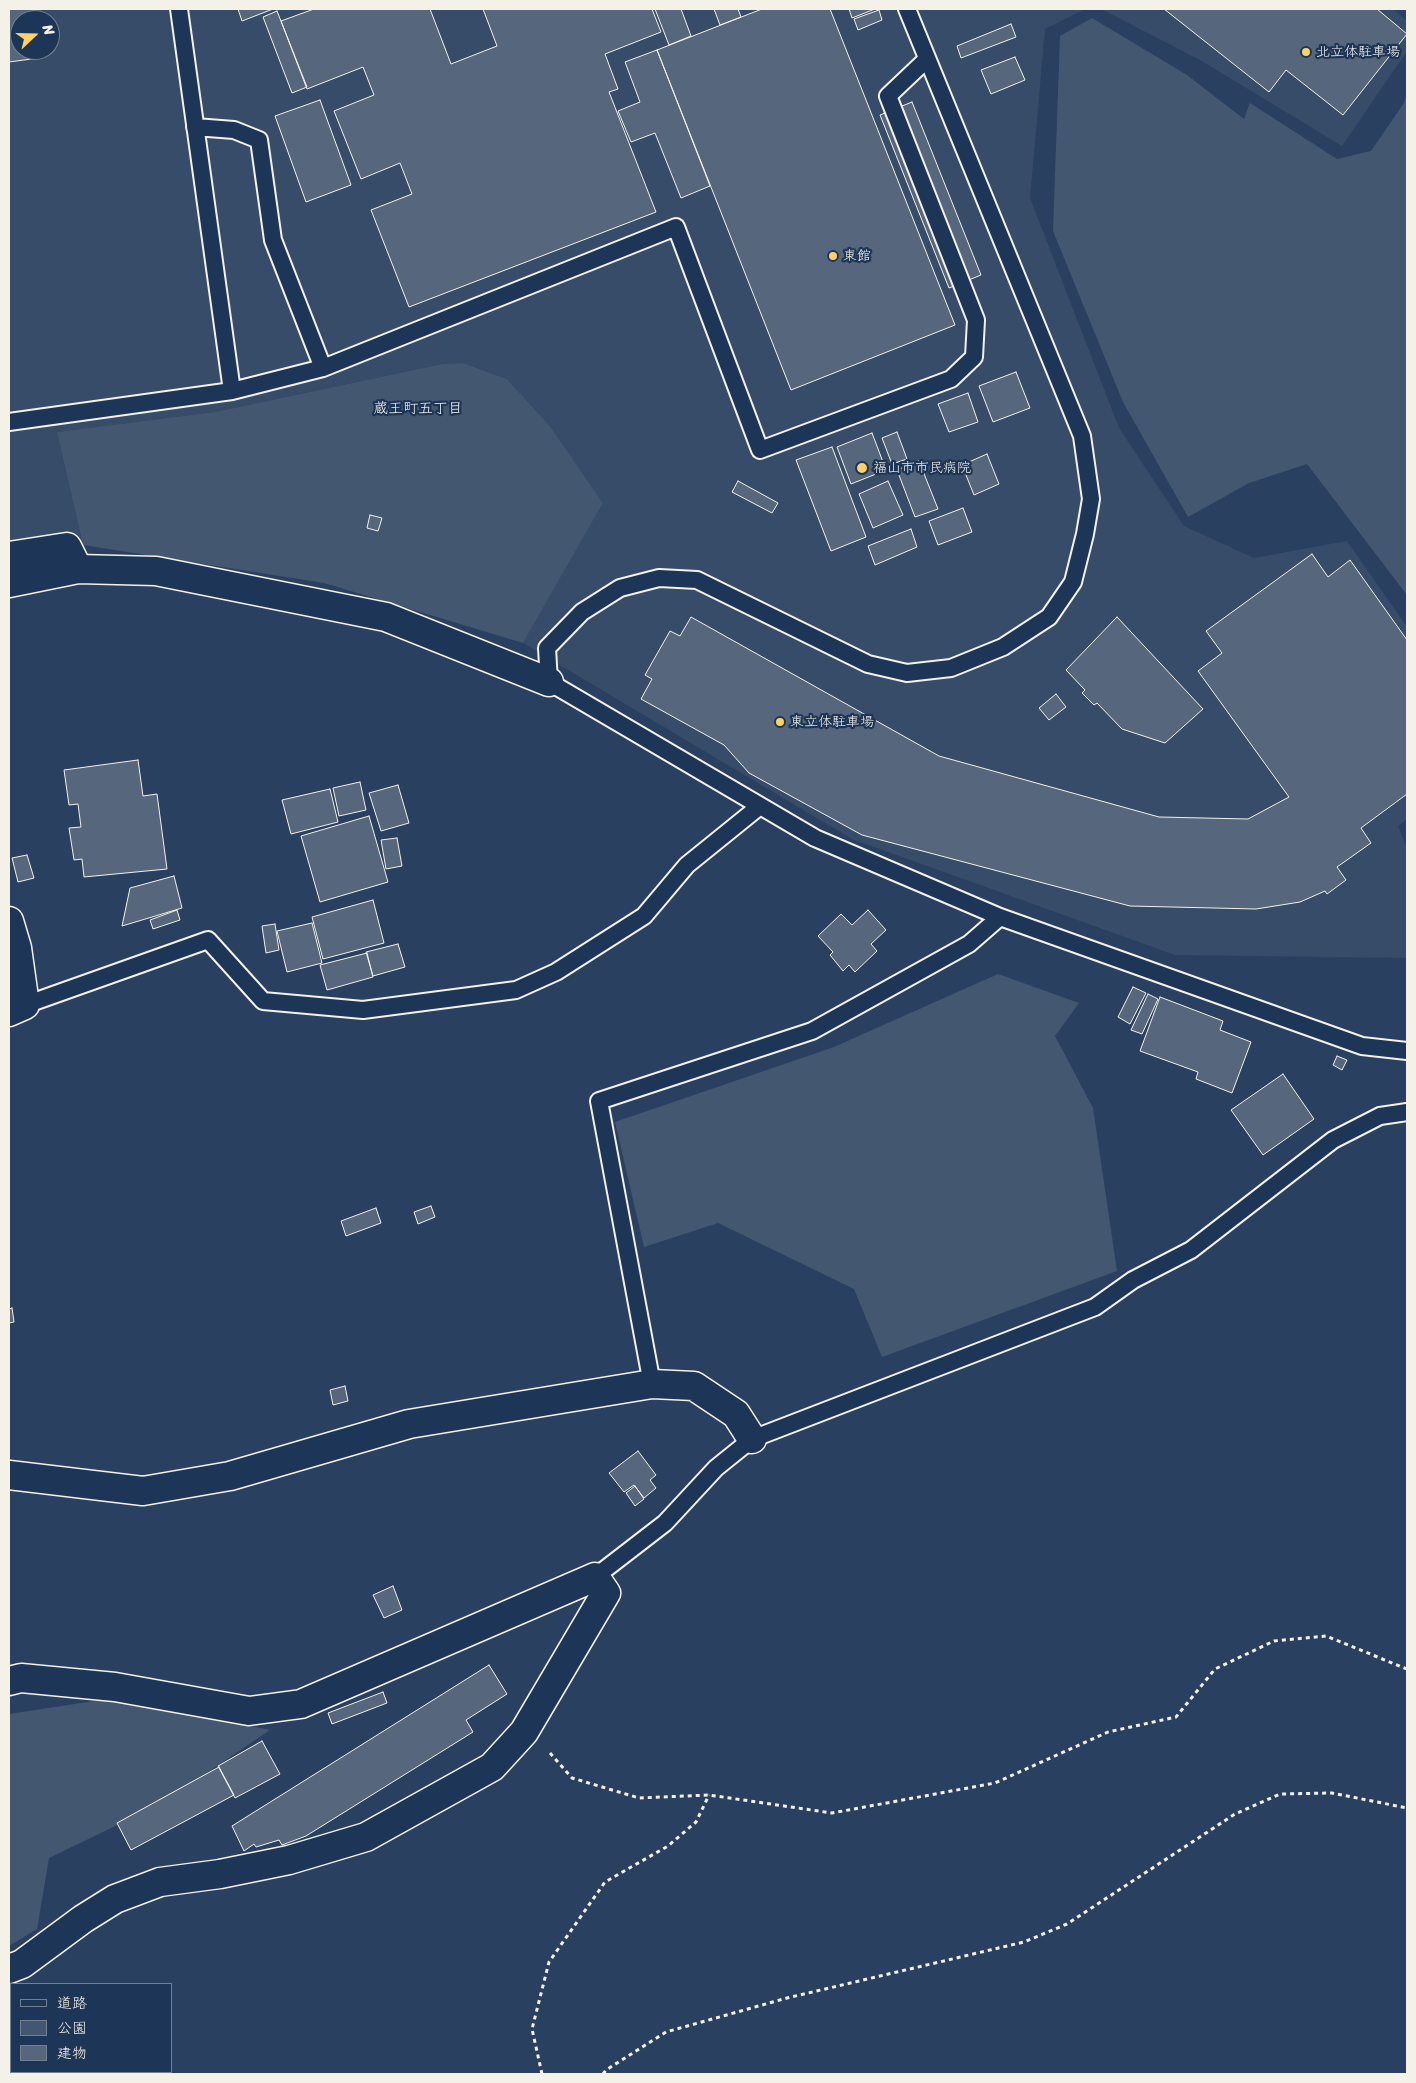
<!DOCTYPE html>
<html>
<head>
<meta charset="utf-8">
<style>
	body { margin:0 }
	#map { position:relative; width:1416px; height:2083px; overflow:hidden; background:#2a4060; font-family:Sriracha,"Klee One",sans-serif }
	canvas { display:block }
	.frame { position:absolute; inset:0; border:10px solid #f4f1e8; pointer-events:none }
	.legend { position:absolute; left:10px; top:1983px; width:162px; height:90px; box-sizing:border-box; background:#1d3557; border:1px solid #738091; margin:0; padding:6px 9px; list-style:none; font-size:15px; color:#f4f1e8 }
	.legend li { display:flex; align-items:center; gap:10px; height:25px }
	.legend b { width:25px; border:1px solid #738091 }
	.north { position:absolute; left:10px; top:10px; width:50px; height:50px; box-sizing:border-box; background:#1d3557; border:1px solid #738091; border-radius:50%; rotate:69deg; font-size:14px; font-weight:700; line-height:20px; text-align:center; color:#f4f1e8 }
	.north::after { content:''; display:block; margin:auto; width:18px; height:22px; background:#ffd166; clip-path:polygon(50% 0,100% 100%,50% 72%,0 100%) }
</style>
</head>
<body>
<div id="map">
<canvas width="1416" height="2083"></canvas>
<div class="frame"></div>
<ul class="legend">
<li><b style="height:6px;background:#1d3557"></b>道路</li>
<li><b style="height:14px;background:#445771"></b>公園</li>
<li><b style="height:14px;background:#56677d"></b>建物</li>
</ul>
<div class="north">N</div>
</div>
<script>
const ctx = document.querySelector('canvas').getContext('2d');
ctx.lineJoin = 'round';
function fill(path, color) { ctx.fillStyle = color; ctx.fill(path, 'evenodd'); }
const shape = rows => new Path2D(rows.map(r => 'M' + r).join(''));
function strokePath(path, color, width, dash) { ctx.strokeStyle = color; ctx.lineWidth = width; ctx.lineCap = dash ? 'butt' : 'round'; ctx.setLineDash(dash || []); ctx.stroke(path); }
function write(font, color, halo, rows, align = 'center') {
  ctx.font = font + ' Sriracha,"Klee One",sans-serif'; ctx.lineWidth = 4.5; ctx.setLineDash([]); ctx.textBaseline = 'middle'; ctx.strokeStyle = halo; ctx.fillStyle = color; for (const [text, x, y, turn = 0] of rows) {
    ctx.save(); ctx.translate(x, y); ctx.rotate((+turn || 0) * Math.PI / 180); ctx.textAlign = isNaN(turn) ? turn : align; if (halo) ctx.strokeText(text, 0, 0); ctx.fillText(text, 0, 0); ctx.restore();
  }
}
fill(shape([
	[9,9,1085,9,1045,29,1030,198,1119,428,1184,526,1254,558,1347,541,1407,627,1407,819,1398,826,1407,849,1407,958,1175,955,852,839,523,643,603,503,549,425,507,379,463,363,442,364,215,412,57,432,83,545,9,566],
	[20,20,50,20,50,50,20,50],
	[1101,9,1393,9,1407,21,1407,51,1342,146,1200,60]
]), '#374c69');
fill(shape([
	[1092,18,1187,75,1244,119,1250,103,1337,159,1371,151,1404,103,1407,92,1407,595,1307,464,1249,483,1188,517,1123,402,1053,231,1060,36],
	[463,363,507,379,549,425,603,503,523,643,324,583,83,545,57,432,215,412,442,364],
	[998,974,1079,1003,1055,1036,1093,1108,1117,1271,882,1357,854,1289,718,1223,644,1247,615,1122,834,1047],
	[114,1698,270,1730,161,1804,49,1858,37,1929,9,1946,9,1714]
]), '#445771');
const building = shape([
	[9,9,33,9,34,20,20,20,20,50,38,50,39,58,9,62,9,9],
	[238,9,273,9,242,21,238,9],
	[314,9,430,9,451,64,497,46,483,9,652,9,661,32,605,54,618,89,609,92,656,212,409,307,371,210,412,194,400,163,361,179,334,111,374,95,363,67,307,89,281,21,314,9],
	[655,9,681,9,691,36,669,45,655,9],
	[714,9,738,9,741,17,720,25,714,9],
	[762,9,830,9,955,325,791,390,657,50,762,9],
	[849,9,875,9,852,18,849,9],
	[1164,9,1377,9,1407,34,1343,115,1286,70,1269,92,1164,9],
	[879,10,882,20,858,30,854,19,879,10],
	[277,11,307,87,292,93,263,17,277,11],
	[1011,24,1016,37,961,58,957,46,1011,24],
	[657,50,710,186,681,198,655,133,631,142,618,111,640,102,625,62,657,50],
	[1015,57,1025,80,991,94,981,70,1015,57],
	[320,100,351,185,306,202,275,116,320,100],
	[912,102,981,275,949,288,880,115,912,102],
	[1016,372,1030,408,993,422,979,386,1016,372],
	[968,393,978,422,949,432,938,404,968,393],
	[897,432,907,459,892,464,882,438,897,432],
	[872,433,886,470,851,484,837,447,872,433],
	[832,447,866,537,831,551,796,460,832,447],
	[987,454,999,484,974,495,962,465,987,454],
	[919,461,938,509,915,517,897,470,919,461],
	[738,481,778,503,772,513,732,492,738,481],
	[888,481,903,515,873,528,859,494,888,481],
	[963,508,972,532,938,545,929,521,963,508],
	[370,515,382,518,378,531,367,528,370,515],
	[911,529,917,547,875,565,868,546,911,529],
	[1312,554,1328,577,1350,560,1407,640,1407,794,1361,828,1371,843,1337,867,1346,880,1327,894,1325,891,1300,902,1256,909,1130,906,862,835,749,773,724,745,641,699,652,679,645,675,670,631,680,636,691,617,939,756,1159,817,1248,819,1289,797,1198,671,1222,653,1206,631,1312,554],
	[1117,617,1203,709,1165,743,1122,729,1097,703,1094,705,1082,693,1085,690,1066,670,1117,617],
	[1056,694,1066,707,1049,720,1039,708,1056,694],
	[138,760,143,796,157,794,167,869,84,877,82,859,74,860,69,828,81,827,78,804,69,805,64,770,138,760],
	[360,782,366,810,339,816,333,788,360,782],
	[398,785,409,823,381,831,369,793,398,785],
	[330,789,338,822,291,834,282,800,330,789],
	[369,816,388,882,320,902,301,836,369,816],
	[397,838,402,866,386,869,381,840,397,838],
	[27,855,34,878,18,882,12,858,27,855],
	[174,876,182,908,122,926,130,888,174,876],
	[373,900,384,943,323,959,312,917,373,900],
	[177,910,180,920,153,929,150,920,177,910],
	[868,910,886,930,871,944,877,951,855,972,849,965,843,971,830,955,833,952,818,936,841,914,852,925,868,910],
	[312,923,322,963,287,972,277,931,312,923],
	[275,924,279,950,266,953,262,926,275,924],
	[398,944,405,967,373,976,366,952,398,944],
	[367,953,373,977,327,990,320,965,367,953],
	[1133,987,1146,993,1130,1024,1118,1017,1133,987],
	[1148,994,1158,999,1142,1034,1131,1030,1148,994],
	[1160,997,1223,1021,1220,1030,1251,1042,1232,1093,1196,1079,1198,1072,1140,1051,1160,997],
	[1337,1056,1347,1060,1342,1070,1333,1065,1337,1056],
	[1283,1074,1314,1119,1263,1155,1231,1110,1283,1074],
	[431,1206,435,1217,418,1224,414,1212,431,1206],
	[376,1208,381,1223,346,1236,341,1221,376,1208],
	[12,1308,14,1322,9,1323,9,1309,12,1308],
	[345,1386,348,1401,333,1405,330,1390,345,1386],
	[638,1451,656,1475,650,1480,656,1488,644,1498,634,1485,624,1492,609,1473,638,1451],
	[635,1486,644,1499,635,1506,626,1493,635,1486],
	[393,1586,402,1610,384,1618,373,1595,393,1586],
	[489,1665,507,1694,466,1720,473,1732,306,1836,282,1845,279,1840,256,1847,254,1844,244,1851,232,1826,489,1665],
	[383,1692,387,1703,332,1724,328,1713,383,1692],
	[262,1741,280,1774,235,1798,218,1766,262,1741],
	[219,1767,234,1795,131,1850,117,1823,219,1767]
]);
fill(building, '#56677d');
strokePath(building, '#f4f1e8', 1);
const lane = shape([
	[179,9,232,391],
	[907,9,1082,436,1091,499,1085,534,1073,582,1049,617,1003,647,951,668,907,673,868,664,697,580,659,578,620,588,582,612,547,648,549,682,815,838,1000,917,1362,1046,1407,1051],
	[195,127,234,130,259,140,273,240,323,368],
	[9,422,232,391,323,368,676,227,760,450,951,379,974,357,976,320,888,96,927,59],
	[25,1005,208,940,263,1001,363,1010,516,990,556,972,644,916,687,865,760,806],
	[652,1384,599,1101,812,1031,969,944,1000,917],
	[595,1577,665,1523,716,1468,752,1439,1095,1307,1133,1280,1191,1250,1333,1140,1380,1116,1407,1112]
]);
const street = shape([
	[9,556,67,547,78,569],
	[9,583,78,569,156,571,386,617,549,682],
	[9,921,17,948,25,1005,9,1012],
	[9,1475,143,1491,230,1476,409,1424,652,1384,694,1386,736,1414,752,1439],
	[9,1681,21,1678,115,1687,249,1711,301,1704,595,1577,606,1593,524,1732,492,1767,366,1837,289,1860,220,1874,160,1882,115,1899,83,1919,22,1964,9,1969]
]);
strokePath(lane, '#f4f1e8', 20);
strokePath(street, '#f4f1e8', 31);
strokePath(shape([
	[550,1753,572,1778,639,1798,709,1795,832,1813,995,1783,1108,1732,1176,1717,1215,1669,1274,1641,1326,1636,1407,1669],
	[542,2074,532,2029,549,1962,605,1882,668,1846,696,1822,709,1795],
	[603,2074,606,2070,666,2032,787,1998,1024,1942,1067,1924,1235,1814,1280,1794,1332,1793,1407,1808]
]), '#f4f1e8', 3, [4, 4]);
strokePath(lane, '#1d3557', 16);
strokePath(street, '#1d3557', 28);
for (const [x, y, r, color] of [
	[1306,52,5,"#ffd166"],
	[833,256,5,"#ffd166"],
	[862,468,6,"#ffd166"],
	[780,722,5,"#ffd166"]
]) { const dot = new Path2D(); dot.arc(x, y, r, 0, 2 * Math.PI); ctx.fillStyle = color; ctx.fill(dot); strokePath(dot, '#1d3557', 2); }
write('14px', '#f4f1e8', '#1d3557', [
	["北立体駐車場",1316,52],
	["東館",843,256],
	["福山市市民病院",873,468],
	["東立体駐車場",790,722]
], 'left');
write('15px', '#f4f1e8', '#1d3557', [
	["蔵王町五丁目",418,409]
]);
</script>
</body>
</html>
